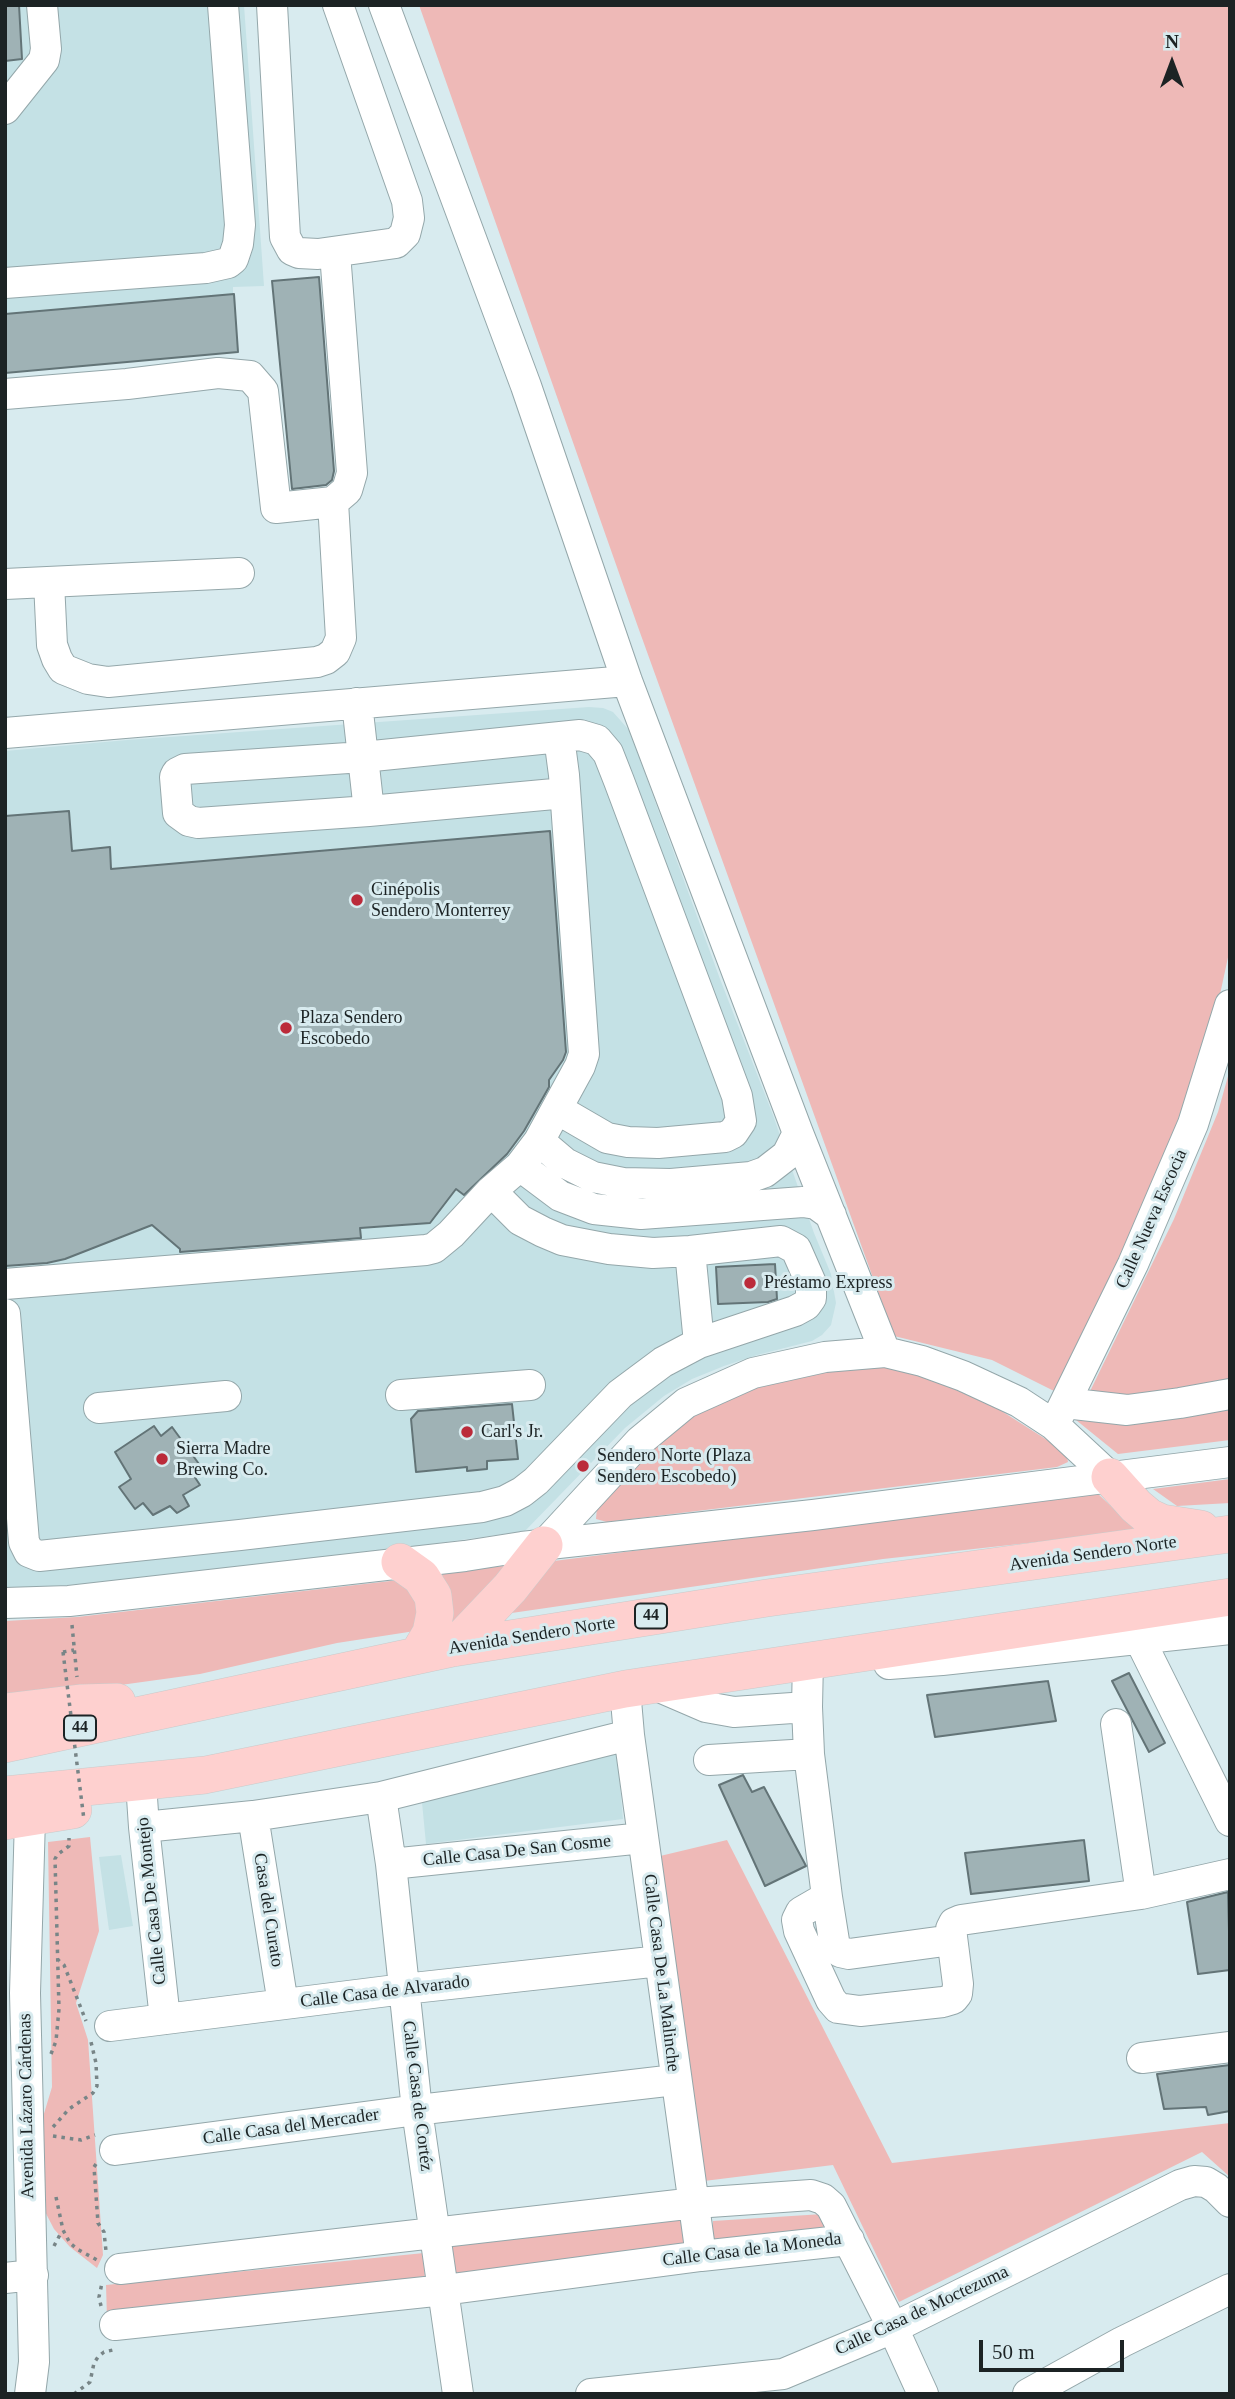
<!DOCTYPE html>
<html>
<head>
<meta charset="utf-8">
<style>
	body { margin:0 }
	#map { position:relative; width:1235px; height:2399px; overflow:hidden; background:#d8ebef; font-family:Georgia,serif }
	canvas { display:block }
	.frame { position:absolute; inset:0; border:7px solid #1c2324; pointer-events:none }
	.north { position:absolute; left:1137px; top:28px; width:70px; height:70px; -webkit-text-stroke:5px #d8ebef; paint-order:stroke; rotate:0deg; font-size:19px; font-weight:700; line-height:28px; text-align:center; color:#1c2324 }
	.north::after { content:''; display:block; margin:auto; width:24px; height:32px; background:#1c2324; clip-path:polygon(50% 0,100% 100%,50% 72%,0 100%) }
	.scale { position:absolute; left:979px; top:2340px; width:145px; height:32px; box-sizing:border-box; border:4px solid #1c2324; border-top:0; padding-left:9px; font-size:21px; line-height:24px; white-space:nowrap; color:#1c2324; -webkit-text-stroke:5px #d8ebef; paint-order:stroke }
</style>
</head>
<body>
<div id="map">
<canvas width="1235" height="2399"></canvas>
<div class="frame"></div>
<div class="north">N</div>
<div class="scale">50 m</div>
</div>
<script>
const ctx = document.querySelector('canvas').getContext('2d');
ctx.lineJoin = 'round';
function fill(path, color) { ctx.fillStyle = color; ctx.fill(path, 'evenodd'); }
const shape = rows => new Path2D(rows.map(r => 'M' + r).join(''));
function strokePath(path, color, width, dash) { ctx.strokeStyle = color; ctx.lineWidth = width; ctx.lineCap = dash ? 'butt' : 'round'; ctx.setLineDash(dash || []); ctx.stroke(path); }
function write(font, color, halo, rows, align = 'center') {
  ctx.font = font + ' Georgia,serif'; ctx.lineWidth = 6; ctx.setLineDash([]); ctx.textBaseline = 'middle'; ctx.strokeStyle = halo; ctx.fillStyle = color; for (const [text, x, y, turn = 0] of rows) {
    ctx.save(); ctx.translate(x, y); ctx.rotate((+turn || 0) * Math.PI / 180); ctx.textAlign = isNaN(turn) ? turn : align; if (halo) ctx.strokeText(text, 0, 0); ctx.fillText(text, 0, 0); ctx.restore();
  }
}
fill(shape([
	[5,5,244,5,264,286,233,287,233,294,5,314],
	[589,707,603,708,613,712,629,730,720,979,773,1115,814,1233,831,1274,836,1303,831,1325,822,1335,812,1341,757,1355,724,1366,692,1379,664,1396,625,1428,525,1531,368,1553,115,1582,5,1589,5,751,127,740],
	[617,1751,623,1819,426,1844,421,1792],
	[121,1855,133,1926,109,1930,99,1857]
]), '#c4e1e5');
fill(shape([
	[419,5,1230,5,1230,948,1216,1013,1167,1150,1112,1284,1054,1391,992,1360,894,1336,638,627],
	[1230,1069,1230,1440,1118,1454,1076,1420,1174,1219,1218,1112],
	[834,1365,904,1367,959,1384,1066,1452,1068,1462,1057,1467,607,1522,596,1519,597,1507,663,1436,711,1405,775,1377],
	[1230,1479,1230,1503,1177,1506,1153,1489],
	[1096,1492,1137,1531,883,1559,498,1615,546,1562],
	[520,1564,464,1618,446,1624,442,1570,468,1570],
	[408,1579,423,1595,415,1631,337,1643,200,1674,5,1701,5,1621,77,1617],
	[90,1837,99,1931,76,2003,88,2040,103,2255,97,2268,70,2247,54,2229,40,2202,43,2117,52,2087,48,1842],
	[727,1840,892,2163,1230,2123,1230,2177,1202,2152,899,2302,833,2165,704,2181,656,1857],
	[823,2214,824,2234,712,2244,713,2221],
	[684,2216,688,2249,455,2274,451,2241],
	[424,2253,425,2283,107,2319,106,2285]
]), '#eeb9b7');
const building = shape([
	[5,5,19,5,22,59,5,61,5,5],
	[319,277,334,471,332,480,326,485,292,489,272,281,319,277],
	[234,294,238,352,5,373,5,314,234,294],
	[69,811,72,851,110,847,111,869,550,831,566,1052,563,1060,549,1080,549,1087,524,1131,507,1154,464,1195,456,1189,430,1223,360,1228,361,1238,180,1252,180,1249,152,1225,65,1259,47,1263,5,1266,5,816,69,811],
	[775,1264,777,1299,768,1302,718,1304,716,1267,775,1264],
	[512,1404,518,1459,487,1461,487,1469,467,1471,467,1467,416,1472,411,1419,418,1411,512,1404],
	[154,1426,161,1436,172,1427,199,1464,190,1470,200,1485,183,1495,189,1506,177,1513,170,1506,153,1515,143,1503,135,1509,119,1487,131,1479,115,1452,154,1426],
	[1129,1673,1165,1743,1149,1752,1112,1681,1129,1673],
	[1048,1681,1056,1721,935,1737,927,1695,1048,1681],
	[743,1775,752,1792,764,1787,805,1864,806,1866,765,1886,719,1785,743,1775],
	[1084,1840,1089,1881,971,1894,965,1853,1084,1840],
	[1228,1892,1230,1970,1198,1974,1187,1902,1228,1892],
	[1230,2065,1230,2111,1208,2115,1206,2107,1164,2109,1157,2074,1230,2065]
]);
fill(building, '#9fb2b5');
strokePath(building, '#637477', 2);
const minor = shape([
	[272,5,285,237,292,250,299,253,318,254,396,243,405,234,409,218,407,201,338,5],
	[384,5,526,386,627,681,798,1133,885,1352],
	[5,109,44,60,46,49,42,5],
	[5,283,206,268,228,263,233,259,238,244,240,225,223,5],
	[5,394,127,384,218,373,250,376,263,391,276,508,333,502,347,490,352,473,335,253],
	[49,582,52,645,57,659,63,669,88,679,108,682,317,662,326,659,335,652,341,638,333,502],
	[5,584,239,573],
	[357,703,369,811],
	[5,733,627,681],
	[557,1109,607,1138,628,1142,658,1143,725,1137,733,1133,741,1121,737,1096,619,781,608,753,597,740,580,735,363,757,185,769,177,773,175,777,178,813,189,821,198,823,369,811,565,793],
	[539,1141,565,1163,593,1177,623,1183,671,1184,751,1177,765,1172,787,1155,798,1133],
	[520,1166,560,1196,594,1209,641,1214,803,1202,816,1204,831,1215],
	[690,1251,699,1343],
	[5,1284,426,1250,434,1248,451,1234,491,1191,520,1166,539,1141,580,1066,584,1054,564,775,559,737],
	[5,1314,24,1542,29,1552,39,1556,240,1535,482,1507,505,1501,522,1492,536,1481,620,1394,663,1362,699,1343,795,1311,806,1305,811,1298,811,1283,796,1249,781,1241,690,1251,653,1253,609,1249,562,1240,543,1232,520,1220,491,1191],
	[401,1395,530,1385],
	[1065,1403,1127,1410,1180,1403,1230,1394],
	[99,1408,226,1396],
	[1054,1425,1133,1264,1193,1124,1230,1005],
	[544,1545,640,1441,686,1403,753,1373,825,1357,885,1352,922,1361,963,1376,1019,1402,1054,1425,1110,1477],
	[5,1603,69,1601,465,1556,522,1547,813,1515,1230,1462],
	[1140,1640,1230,1821],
	[889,1664,942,1660,1230,1629],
	[655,1685,706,1707,734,1712,807,1707,808,1660],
	[625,1689,629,1735,701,2256],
	[807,1707,809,1754,827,1897,835,1947,840,1952,849,1954,952,1940],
	[1116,1724,1141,1894],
	[709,1760,809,1754],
	[141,1783,144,1827,165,2019],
	[381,1797,391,1864,417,2110,458,2394],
	[253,1816,283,2004],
	[144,1827,253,1816,381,1797,629,1735],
	[391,1864,643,1838],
	[827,1897,801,1912,797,1920,799,1931,831,2000,838,2008,860,2011,943,2002,953,1999,957,1994,958,1984,951,1929,954,1923,961,1920,1141,1894,1230,1874],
	[110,2026,404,1989,660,1961],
	[1142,2058,1230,2047],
	[115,2150,417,2110,675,2080],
	[120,2269,695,2203,811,2195,823,2199,831,2206,893,2328,923,2394],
	[5,2278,33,2275],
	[115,2325,444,2290,701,2256,849,2240],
	[30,2394,34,2362,25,1993,30,1818],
	[591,2394,783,2374,893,2328,1180,2185,1194,2181,1206,2182,1216,2188,1230,2202],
	[1028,2394,1122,2342,1230,2289]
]);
const major = shape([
	[1110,1477,1136,1506,1149,1517,1162,1523,1201,1529],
	[400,1562,421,1577,433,1596,435,1613,431,1633,418,1655],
	[453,1648,510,1588,544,1545],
	[5,1712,80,1703,117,1702],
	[5,1744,453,1648,767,1598,1230,1534],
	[5,1795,205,1775,625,1689,1230,1597],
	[5,1821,73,1810]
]);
strokePath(minor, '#94a7aa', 32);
strokePath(major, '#c9caca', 38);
strokePath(shape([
	[72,1625,77,1677],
	[63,1652,74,1650],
	[57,1959,64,1965,86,2021],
	[51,2054,56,2041,59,2009,55,1859,57,1855,69,1846,69,1838],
	[53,2127,69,2109,93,2093,97,2086,96,2063,91,2042],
	[53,2136,81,2140,95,2135],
	[96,2164,94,2167,98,2223,104,2232,106,2251],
	[56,2197,63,2230,70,2243,77,2249,99,2261],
	[54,2246,62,2231],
	[101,2306,99,2297,102,2283],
	[74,2394,90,2382,94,2363,98,2357,104,2352,113,2350]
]), '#788587', 3.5, [3.5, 5]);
strokePath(minor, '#fff', 30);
strokePath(major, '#fed0cf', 37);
strokePath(shape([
	[63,1652,84,1820]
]), '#788587', 3.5, [3.5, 5]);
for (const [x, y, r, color] of [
	[357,900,7,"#bb2b3a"],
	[286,1028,7,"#bb2b3a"],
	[750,1283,7,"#bb2b3a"],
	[467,1432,7,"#bb2b3a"],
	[162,1459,7,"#bb2b3a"],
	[583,1466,7,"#bb2b3a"]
]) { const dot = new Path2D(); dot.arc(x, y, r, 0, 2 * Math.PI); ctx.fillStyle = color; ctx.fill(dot); strokePath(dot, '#d8ebef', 2.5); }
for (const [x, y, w] of [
	[651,1616,32],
	[80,1728,32]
]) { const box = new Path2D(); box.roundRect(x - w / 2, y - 12.5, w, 25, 5); ctx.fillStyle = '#d8ebef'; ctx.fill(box); strokePath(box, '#1c2324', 2); }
write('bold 16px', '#1c2324', null, [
	["44",651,1616],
	["44",80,1728]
]);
write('18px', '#1c2324', '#d8ebef', [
	["Cinépolis",371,890],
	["Sendero Monterrey",371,911],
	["Plaza Sendero",300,1018],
	["Escobedo",300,1039],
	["Préstamo Express",764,1283],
	["Carl's Jr.",481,1432],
	["Sierra Madre",176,1449],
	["Brewing Co.",176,1470],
	["Sendero Norte (Plaza",597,1456],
	["Sendero Escobedo)",597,1477]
], 'left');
write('18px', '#1c2324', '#d8ebef', [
	["Calle Nueva Escocia",1152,1219,-66],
	["Avenida Sendero Norte",1093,1554,-8],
	["Avenida Sendero Norte",532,1636,-9],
	["Calle Casa De San Cosme",517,1851,-6],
	["Calle Casa De Montejo",152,1901,-96],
	["Casa del Curato",268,1910,81],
	["Calle Casa De La Malinche",661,1973,83],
	["Calle Casa de Alvarado",385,1992,-7],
	["Calle Casa de Cortéz",417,2096,83],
	["Avenida Lázaro Cárdenas",27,2106,-91],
	["Calle Casa del Mercader",291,2127,-8],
	["Calle Casa de la Moneda",752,2250,-7],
	["Calle Casa de Moctezuma",922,2311,-25]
]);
</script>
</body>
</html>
